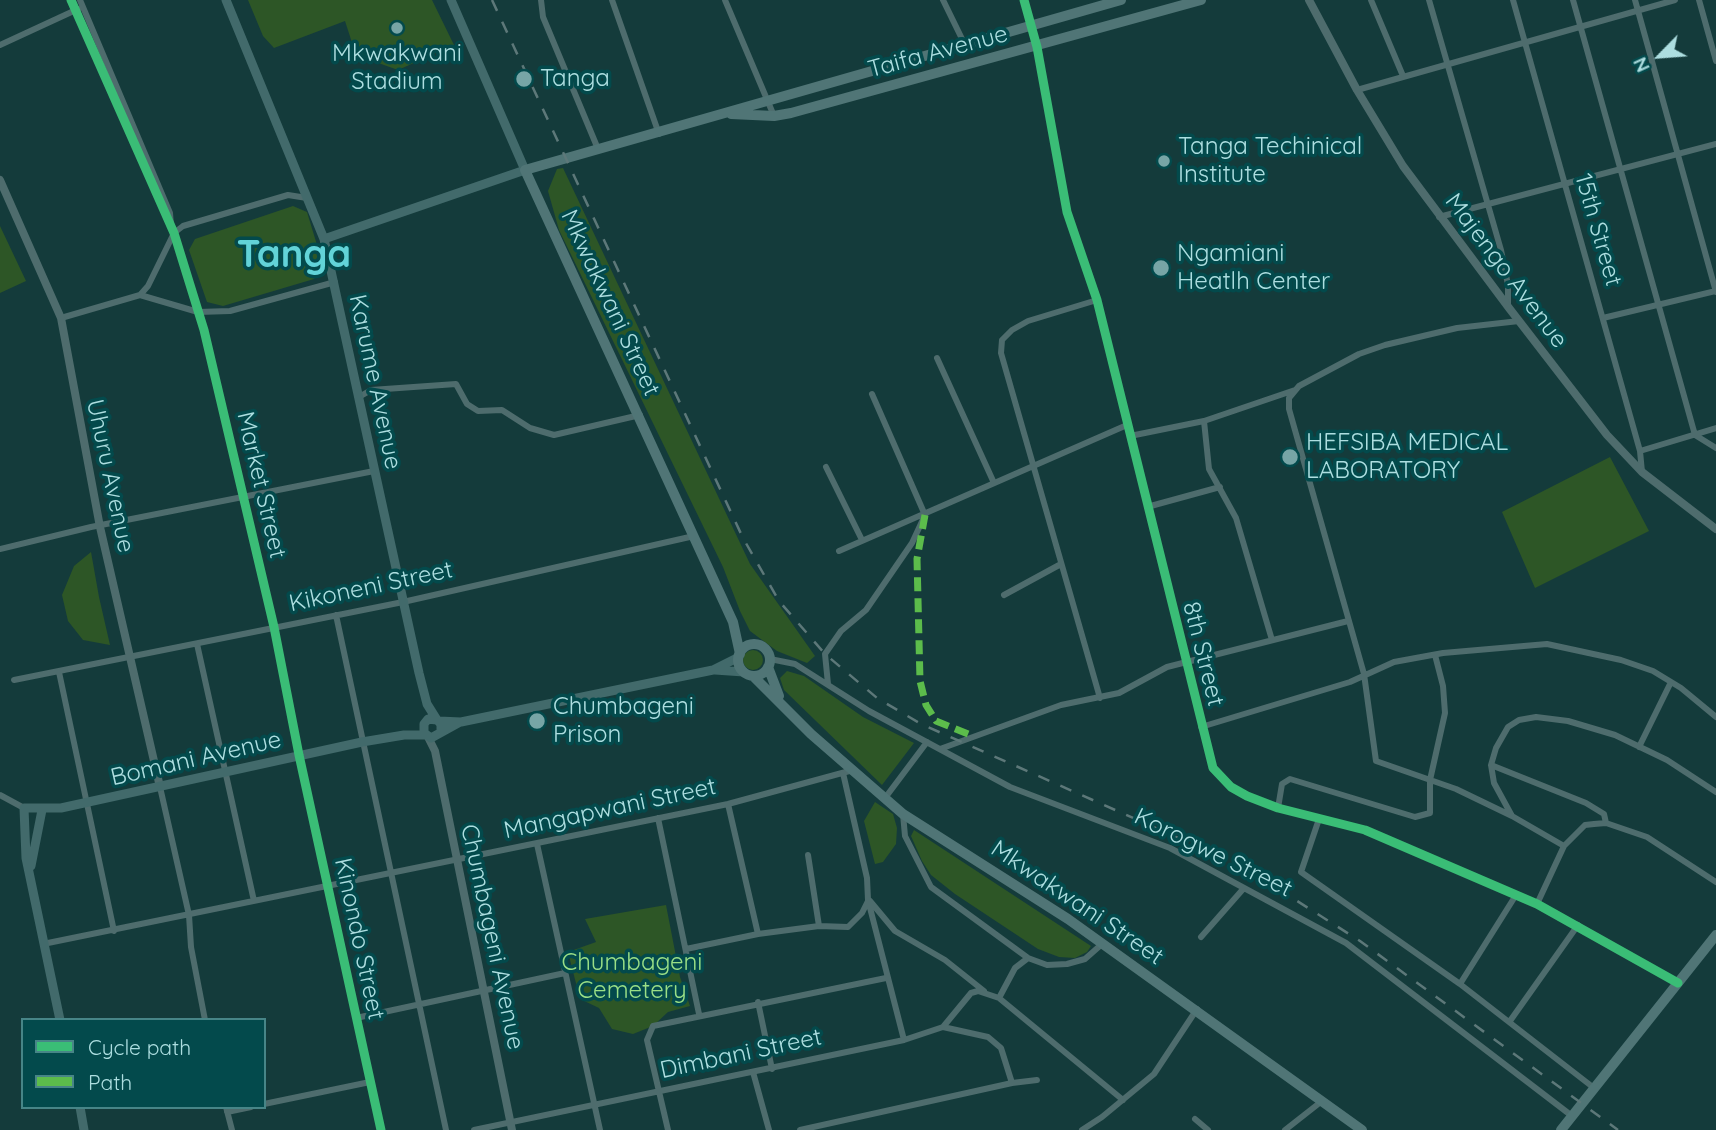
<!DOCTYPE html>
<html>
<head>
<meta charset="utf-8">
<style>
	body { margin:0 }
	#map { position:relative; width:1716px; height:1130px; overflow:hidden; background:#143b3b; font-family:Quicksand,sans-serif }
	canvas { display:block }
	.legend { position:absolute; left:21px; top:1018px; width:245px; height:91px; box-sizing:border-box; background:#034a4c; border:2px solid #478587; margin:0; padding:9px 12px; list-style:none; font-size:21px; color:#addee0 }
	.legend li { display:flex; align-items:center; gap:14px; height:35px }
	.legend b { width:35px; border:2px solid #478587 }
	.north { position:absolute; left:1625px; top:21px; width:70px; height:70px; -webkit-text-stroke:5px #034a4c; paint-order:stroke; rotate:245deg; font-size:19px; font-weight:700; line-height:28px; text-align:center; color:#addee0 }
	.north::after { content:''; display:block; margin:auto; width:24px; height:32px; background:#addee0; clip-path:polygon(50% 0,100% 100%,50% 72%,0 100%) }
</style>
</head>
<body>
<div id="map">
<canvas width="1716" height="1130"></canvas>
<ul class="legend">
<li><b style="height:9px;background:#3abd76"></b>Cycle path</li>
<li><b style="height:9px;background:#5cbc4b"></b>Path</li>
</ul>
<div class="north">N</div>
</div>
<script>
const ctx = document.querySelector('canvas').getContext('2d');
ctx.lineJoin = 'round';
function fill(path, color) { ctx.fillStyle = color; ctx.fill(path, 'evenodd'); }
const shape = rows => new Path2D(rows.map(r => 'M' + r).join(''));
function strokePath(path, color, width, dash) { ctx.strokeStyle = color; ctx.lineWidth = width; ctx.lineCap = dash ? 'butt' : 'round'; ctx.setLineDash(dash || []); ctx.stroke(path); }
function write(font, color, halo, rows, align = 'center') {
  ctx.font = font + ' Quicksand,sans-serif'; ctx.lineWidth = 7; ctx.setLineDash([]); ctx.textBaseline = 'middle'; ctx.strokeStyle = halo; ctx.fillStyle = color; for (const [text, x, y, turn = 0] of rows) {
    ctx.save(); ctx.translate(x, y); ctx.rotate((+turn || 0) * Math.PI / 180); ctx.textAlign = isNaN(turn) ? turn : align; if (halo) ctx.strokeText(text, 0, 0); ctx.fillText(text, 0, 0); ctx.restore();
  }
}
fill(shape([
	[248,0,432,0,454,45,398,70,356,55,345,21,274,48,263,36],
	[563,168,750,564,815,656,807,663,777,651,750,631,740,611,723,567,559,230,548,191,557,169],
	[293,206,307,212,324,268,314,279,223,306,207,302,189,250,195,239],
	[0,226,26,281,0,293],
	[1610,457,1649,531,1535,588,1502,512],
	[91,552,99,597,110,645,83,640,68,621,62,595,74,566],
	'743 660a10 10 0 1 1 20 0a10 10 0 1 1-20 0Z',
	[787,671,804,676,863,717,914,743,882,785,784,690,780,678],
	[875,802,893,814,897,828,896,844,883,862,875,864,864,821],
	[914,830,1091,946,1087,952,1075,958,1059,957,1038,949,955,894,931,875,922,861,911,836],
	[666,905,680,977,690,1006,668,1012,653,1026,633,1034,612,1029,599,1008,580,999,568,952,596,942,585,919]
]), '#2d5626');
strokePath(shape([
	[71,0,174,233,204,330,274,627,299,755,381,1130],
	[80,0,170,213,171,225],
	[541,0,543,17,598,149],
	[612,0,659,134],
	[725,0,774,116],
	[943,0,965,45],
	[1024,0,1037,47,1067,212,1097,300,1213,768,1231,787,1247,796,1278,808,1365,830,1537,904,1678,983],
	[1371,0,1403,76],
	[1429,0,1501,250,1508,285,1508,307],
	[1513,0,1640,451,1642,472],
	[1573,0,1695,435,1716,448],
	[1635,0,1716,292],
	[1699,0,1716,61],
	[0,45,78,9],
	[1357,90,1675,0],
	[1439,217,1716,144],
	[140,295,148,286,174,233,183,226,288,195,307,198],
	[1097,300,1028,321,1012,330,1002,340,1001,353,1100,698],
	[61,318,140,295,198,312,230,311,335,282],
	[1603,318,1716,291],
	[937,358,994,483],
	[359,397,371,390,456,384,467,404,478,411,502,410,530,428,554,435,640,415],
	[1204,421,1209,469,1236,518,1272,640],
	[1130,436,1204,421,1295,390],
	[1640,451,1716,428],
	[826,467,862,540],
	[1147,507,1220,487],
	[0,549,91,527,374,471],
	[839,551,1127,425],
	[1004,595,1061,564],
	[336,615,446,1130],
	[197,644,254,901],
	[770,659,795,664,869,711,1010,787,1170,848,1346,943,1572,1116],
	[59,672,114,931],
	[14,680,403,602,694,536],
	[828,684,825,654,841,631,866,610,912,543,925,515,872,394],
	[1201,727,1350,682,1394,662,1443,653,1547,644,1621,660,1653,671,1681,688,1716,717],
	[1639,747,1671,682],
	[940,749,1061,705,1119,693,1167,667,1348,621],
	[1491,765,1586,803,1604,814,1606,823],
	[843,773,867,878,868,900,904,1040],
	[160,787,189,915,191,947,205,1020],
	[0,795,24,808],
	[885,798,927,742],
	[728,804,758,934],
	[1278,808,1282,784,1290,779,1415,817,1430,813,1430,780,1445,713,1443,686,1435,655],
	[903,814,905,836,931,887,1028,958,1047,965,1067,964,1085,959,1102,944],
	[1512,816,1456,789,1376,761,1364,674,1289,409,1289,398,1299,386,1359,354,1385,345,1457,328,1519,321],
	[658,818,699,1014],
	[1319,819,1301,872,1460,984,1594,1088],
	[537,844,600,1130],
	[1564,846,1512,816,1494,783,1491,765,1496,748,1508,727,1519,720,1536,717,1568,721,1615,735,1667,760,1716,792],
	[808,855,819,926],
	[870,901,895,931,945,960,984,991],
	[1537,904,1564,846,1585,825,1594,824,1606,823,1647,837,1716,882],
	[1201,937,1244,888],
	[43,944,728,804,853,770],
	[686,949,758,934,819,926,848,927,862,913,868,901],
	[1460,984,1516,895],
	[999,998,1015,968,1028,958],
	[758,1002,772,1069],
	[356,1018,565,973],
	[1510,1021,1578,925],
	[943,1027,988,1037,1001,1048,1012,1083],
	[753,1072,769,1130],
	[264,1104,370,1082],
	[226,1107,232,1130],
	[227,1112,251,1107],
	[1195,1119,1208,1130],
	[474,1130,904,1040,943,1027,971,993,978,991,999,998,1123,1100],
	[668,1130,647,1040,653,1026,886,978],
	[800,1130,1012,1083,1037,1080],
	[1082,1130,1102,1117,1154,1074,1197,1009],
	[1285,1130,1322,1101]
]), '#4e6c6d', 6);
strokePath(shape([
	[1309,0,1357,90,1403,166,1509,308,1607,435,1642,472,1716,529],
	[0,180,61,318,100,527,160,787],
	[428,737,435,751,512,1130]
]), '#4e6c6d', 8);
strokePath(shape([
	[226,0,324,239,419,673,427,704,437,720],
	[324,239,525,170,451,0],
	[715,670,744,672],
	[439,721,461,722,713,670,739,657],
	[441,732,441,724,437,720,428,719,424,724,424,733,431,738,460,722],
	[31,866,42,810],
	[60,1020,26,858,24,808,61,808,362,742,404,735,426,735],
	[80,1107,84,1130]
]), '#426a6b', 9);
strokePath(shape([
	[731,114,774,116,791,113,1201,0],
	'738 660a16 16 0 1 1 32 0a16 16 0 1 1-32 0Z',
	[740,654,733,622,525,170,1121,0],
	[768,667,779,696],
	[753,676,811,734,903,814,1068,919,1362,1130],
	[1561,1130,1716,935]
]), '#507576', 10);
strokePath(shape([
	[492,0,743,538,779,601,825,654,877,698,921,724,1192,844,1272,885,1360,941,1618,1130]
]), '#5d7879', 2.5, [12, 12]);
strokePath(shape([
	[925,515,917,559,920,681,926,705,936,721,973,736]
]), '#5cbc4b', 7, [14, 7]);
strokePath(shape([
	[71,0,174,233,204,330,274,627,299,755,381,1130],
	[1024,0,1037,47,1067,212,1097,300,1213,768,1231,787,1247,796,1278,808,1365,830,1537,904,1678,983]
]), '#3abd76', 9);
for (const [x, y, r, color] of [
	[397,28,7,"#77a5a6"],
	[524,79,9,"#77a5a6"],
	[1164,161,7,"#77a5a6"],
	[1161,268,9,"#77a5a6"],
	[1290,457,9,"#77a5a6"],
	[537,721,9,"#77a5a6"]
]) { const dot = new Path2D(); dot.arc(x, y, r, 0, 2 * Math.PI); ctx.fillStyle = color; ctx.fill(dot); strokePath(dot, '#034a4c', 2.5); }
write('24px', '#addee0', '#034a4c', [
	["Taifa Avenue",938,52,-15],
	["15th Street",1598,230,74],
	["Majengo Avenue",1506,271,53],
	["Mkwakwani Street",610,303,65],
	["Karume Avenue",375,382,78],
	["Uhuru Avenue",110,476,78],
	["Market Street",261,485,77],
	["Kikoneni Street",371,587,-12],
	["8th Street",1203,654,76],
	["Bomani Avenue",196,759,-13],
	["Mangapwani Street",610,809,-12],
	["Korogwe Street",1213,853,26],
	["Mkwakwani Street",1077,903,34],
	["Chumbageni Avenue",492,937,78],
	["Kinondo Street",359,939,78],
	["Dimbani Street",741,1054,-12]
]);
write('24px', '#addee0', '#034a4c', [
	["Mkwakwani",397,54,"center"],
	["Stadium",397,82,"center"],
	["Tanga",540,79],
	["Tanga Techinical",1178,147],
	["Institute",1178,175],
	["Ngamiani",1177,254],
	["Heatlh Center",1177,282],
	["HEFSIBA MEDICAL",1306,443],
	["LABORATORY",1306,471],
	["Chumbageni",553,707],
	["Prison",553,735]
], 'left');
write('24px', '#9adf86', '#034a4c', [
	["Chumbageni",632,963],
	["Cemetery",632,991]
]);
write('bold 38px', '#62d3d8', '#034a4c', [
	["Tanga",294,256]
]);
</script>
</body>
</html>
